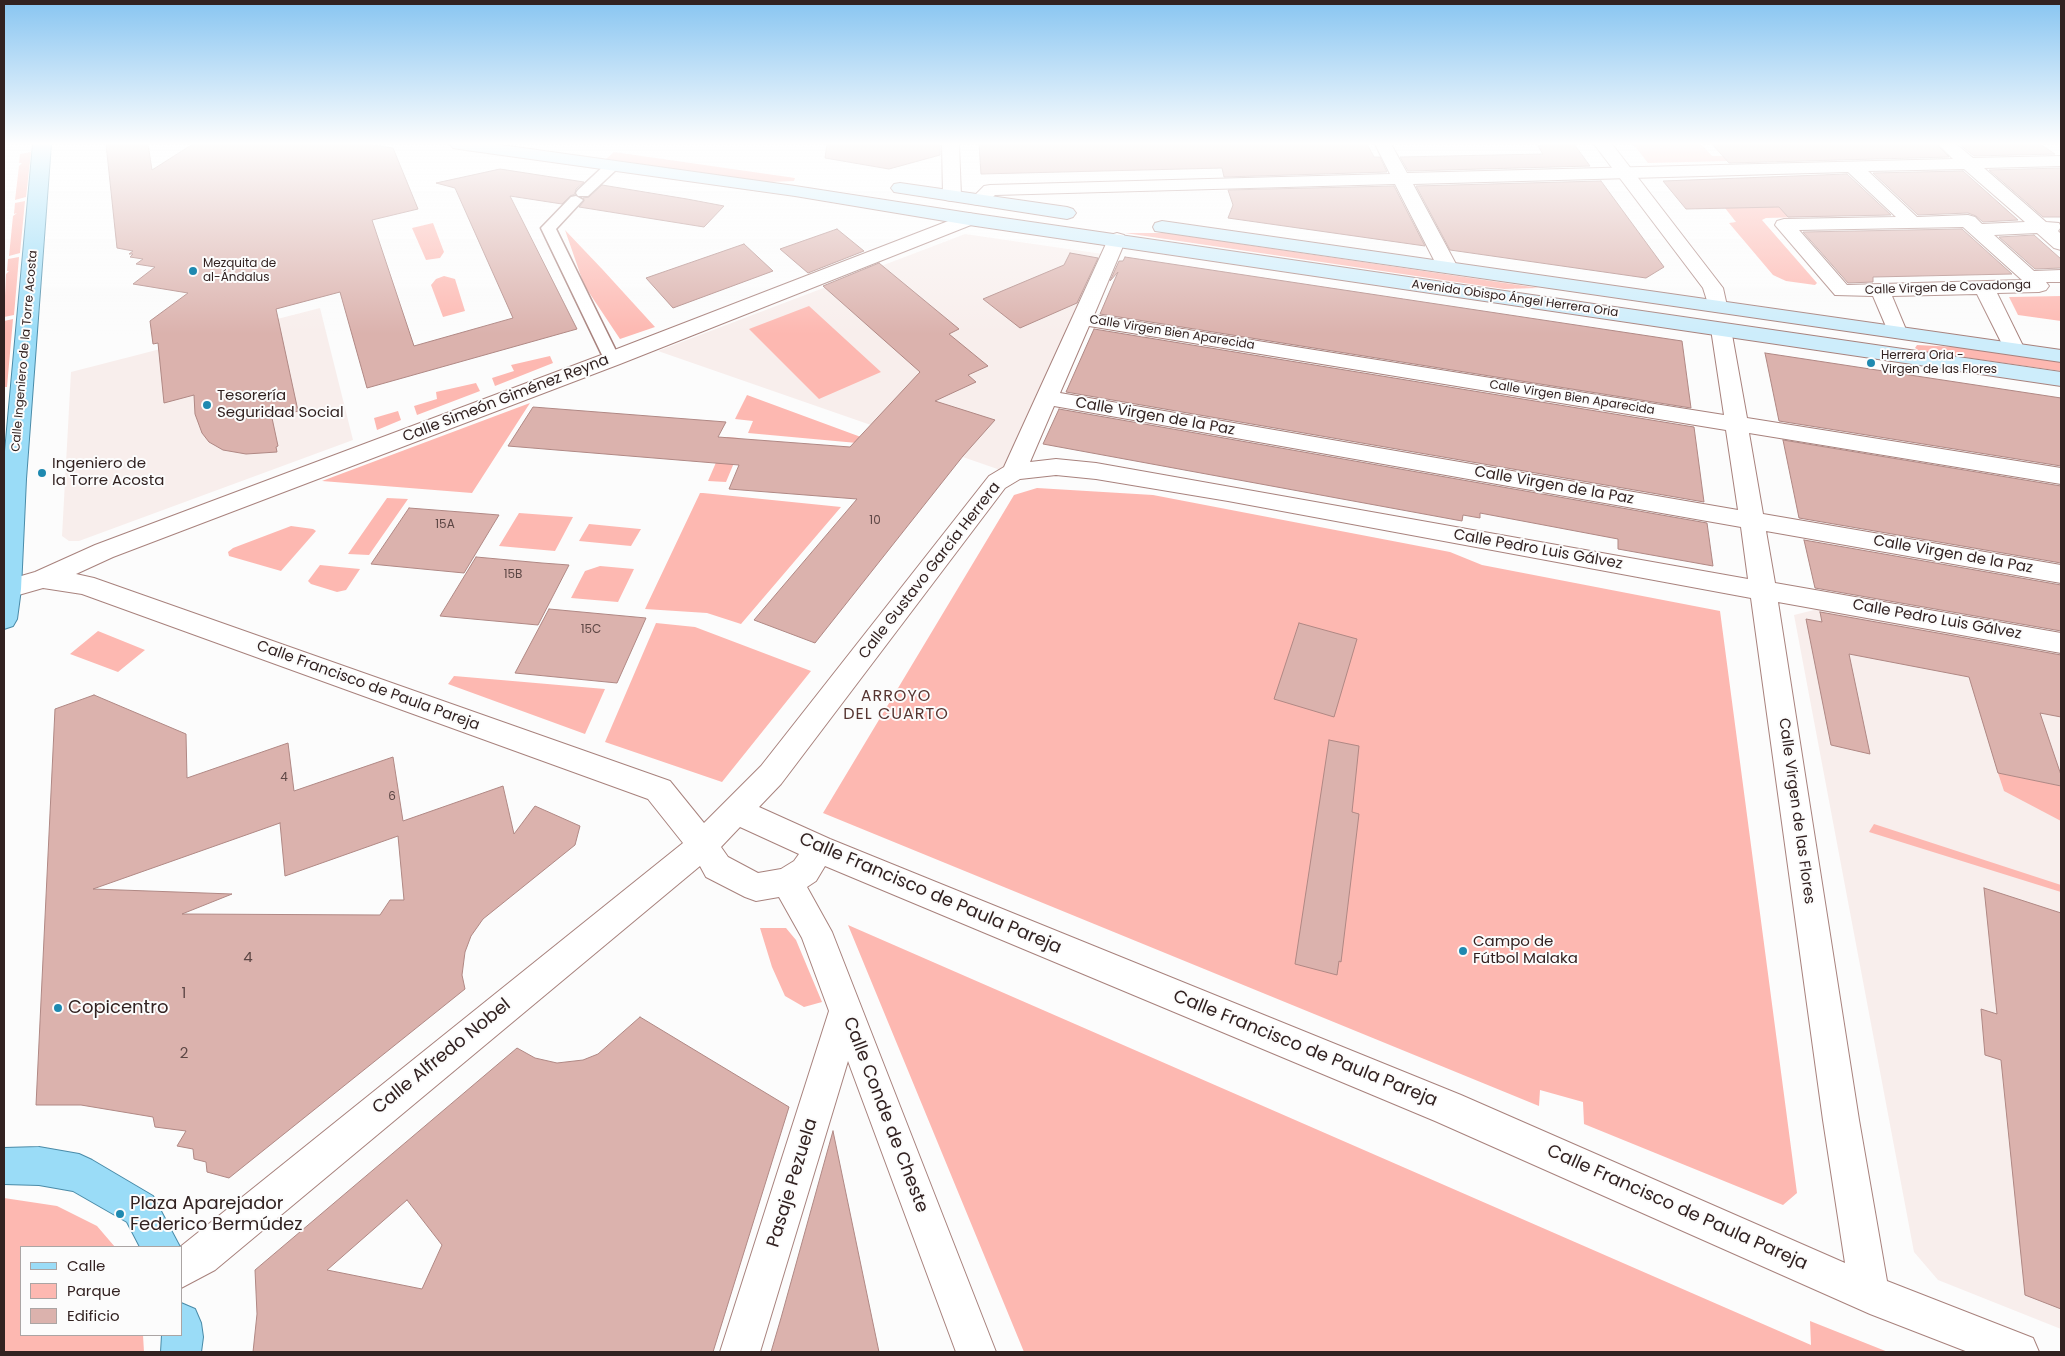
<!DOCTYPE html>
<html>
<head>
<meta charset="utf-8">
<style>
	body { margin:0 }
	#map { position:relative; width:2065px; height:1356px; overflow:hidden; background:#fcfcfc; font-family:Poppins,sans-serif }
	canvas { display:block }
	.frame { position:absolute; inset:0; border:5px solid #322221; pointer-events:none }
	.legend { position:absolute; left:20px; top:1246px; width:162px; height:90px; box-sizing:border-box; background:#fcfcfc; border:1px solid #aba5a4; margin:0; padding:6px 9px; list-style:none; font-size:15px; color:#322221 }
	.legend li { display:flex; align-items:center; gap:10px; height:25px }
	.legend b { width:25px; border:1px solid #aba5a4 }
</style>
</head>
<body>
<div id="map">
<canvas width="2065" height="1356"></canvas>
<div class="frame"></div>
<ul class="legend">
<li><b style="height:6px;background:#9adcf7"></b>Calle</li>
<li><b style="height:14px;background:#fdb8b1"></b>Parque</li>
<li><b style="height:14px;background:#dbb2ad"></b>Edificio</li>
</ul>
</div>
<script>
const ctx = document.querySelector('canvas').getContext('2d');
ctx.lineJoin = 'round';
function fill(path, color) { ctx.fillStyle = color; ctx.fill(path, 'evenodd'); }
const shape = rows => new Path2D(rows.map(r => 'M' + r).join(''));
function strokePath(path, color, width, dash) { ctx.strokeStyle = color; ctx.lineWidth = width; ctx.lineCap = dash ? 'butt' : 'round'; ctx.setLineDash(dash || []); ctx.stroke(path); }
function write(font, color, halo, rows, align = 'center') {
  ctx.font = font + ' Poppins,sans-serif'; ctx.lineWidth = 4; ctx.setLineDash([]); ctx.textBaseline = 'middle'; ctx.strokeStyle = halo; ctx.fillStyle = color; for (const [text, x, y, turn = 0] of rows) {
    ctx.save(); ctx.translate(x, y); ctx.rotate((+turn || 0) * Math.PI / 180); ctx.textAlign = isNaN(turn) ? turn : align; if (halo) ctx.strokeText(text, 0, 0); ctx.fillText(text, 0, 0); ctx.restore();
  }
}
fill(shape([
	[965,234,1103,254,1006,472,658,351],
	[320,308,353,440,79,541,69,541,62,536,71,372],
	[1818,609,2061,654,2061,1329,1938,1280,1914,1252,1794,615]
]), '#f8eeec');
fill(shape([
	[1633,144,1701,144,1712,156,1724,156,1729,161,1648,163],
	[31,152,26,197,15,200,19,166,22,163,19,163,20,154],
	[614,152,795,178,794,181,768,182,606,159],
	[1825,199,1881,215,1766,218,1762,220,1817,283,1815,285,1786,281,1773,275,1729,223,1736,222,1725,208,1720,208,1715,202],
	[25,201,20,253,9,256,13,216,17,213,14,214,15,203],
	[433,223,444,252,440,258,426,260,412,228],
	[565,230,603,270,655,327,620,339,584,285],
	[1125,233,1166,233,1539,288,1504,289],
	[19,257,14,315,4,317,6,274,9,271,7,271,8,259],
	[444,276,455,279,465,311,443,317,431,285,436,279],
	[2061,296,2061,321,2018,315,2009,297],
	[809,306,881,372,819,399,749,329],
	[13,319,7,387,4,387,4,321],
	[1917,345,1957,347,2061,362,2061,371,1920,351,1915,348],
	[550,356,553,363,495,386,492,378,514,371,511,365],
	[476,383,480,391,417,415,414,406,437,399,436,392],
	[747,395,869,440,868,444,748,433,753,421,735,419],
	[530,403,472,493,322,481],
	[398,411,401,420,377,430,374,418],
	[727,437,739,438,730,457,736,458,726,482,708,481],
	[1037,488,1153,495,1450,552,1482,565,1720,611,1797,1193,1783,1205,1584,1124,1583,1102,1540,1090,1539,1106,823,813,1014,495],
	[700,493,703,493,841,507,741,624,707,613,645,609],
	[387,498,408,499,369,555,348,554],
	[519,513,573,517,555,551,499,546],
	[589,524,640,529,641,529,631,546,579,541],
	[291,526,313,529,316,531,281,571,229,556,228,552,233,548],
	[320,565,339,567,360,569,346,590,337,592,311,584,308,581],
	[600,566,634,569,618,602,571,598,585,571],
	[656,623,695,627,811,671,722,782,605,742],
	[98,631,145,650,118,672,70,654],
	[454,676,501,680,605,689,585,734,448,684],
	[1998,773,2061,786,2061,821,2004,791],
	[1874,824,2061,885,2061,892,1869,832],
	[848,925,1811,1345,1810,1321,1888,1352,1024,1352],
	[760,928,786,928,796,940,822,1002,804,1007,785,996,772,967],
	[4,1198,57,1206,97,1226,115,1247,21,1247,21,1335,143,1335,144,1352,4,1352]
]), '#fdb8b1');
const building = shape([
	[106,144,148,144,152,170,193,144,367,144,393,148,418,209,372,220,414,346,513,318,455,188,436,183,500,169,584,182,576,189,575,194,570,196,562,204,510,196,577,329,367,388,340,292,276,309,298,411,272,418,278,446,276,447,277,452,246,454,223,450,209,442,202,433,195,414,194,395,164,403,158,343,153,344,150,321,188,293,133,284,155,267,136,264,143,259,130,257,133,254,129,254,133,251,117,248,106,144],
	[827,144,940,144,940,155,889,169,825,158,827,144],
	[979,144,1367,144,1374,157,1380,157,1387,172,1224,177,1222,168,981,174,979,144],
	[1540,144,1574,144,1590,166,1408,171,1400,157,1543,154,1538,146,1541,146,1540,144],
	[1712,144,1936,144,1949,157,1729,163,1712,144],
	[1959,144,2040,144,2055,154,1974,156,1959,144],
	[2061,168,2061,217,2043,217,1989,170,2061,168],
	[1963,171,2018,220,1983,222,1976,216,1968,213,1918,215,1873,173,1963,171],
	[1847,174,1891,215,1788,217,1779,207,1686,209,1663,181,1847,174],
	[1601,181,1664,267,1646,278,1450,250,1416,186,1601,181],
	[602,185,687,199,724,206,704,227,579,207,584,201,583,198,589,197,602,185],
	[1394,186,1425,246,1228,218,1233,205,1228,190,1394,186],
	[837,229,864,251,808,273,780,249,837,229],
	[1962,229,2012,274,1873,277,1873,282,1848,283,1803,232,1962,229],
	[2034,235,2061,259,2061,268,2035,269,1999,237,2034,235],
	[744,244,773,271,673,308,646,278,744,244],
	[1070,253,1098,258,1077,303,1020,328,983,299,1064,265,1070,253],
	[1125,257,1682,341,1691,408,1100,314,1118,272,1110,281,1119,261,1123,261,1125,257],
	[879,263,959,329,949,334,988,366,968,375,976,382,935,401,995,420,963,456,815,643,754,620,857,499,729,489,739,465,508,446,533,407,726,422,718,437,850,447,920,372,823,286,879,263],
	[1094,329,1694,427,1704,502,1066,392,1094,329],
	[1765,353,2061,398,2061,466,1779,421,1765,353],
	[1059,409,1707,523,1713,566,1618,549,1618,539,1480,513,1480,518,1463,515,1462,521,1043,444,1059,409],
	[1783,440,2061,486,2061,563,1799,518,1783,440],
	[409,508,474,513,499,515,464,573,371,564,409,508],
	[1804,540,2061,585,2061,631,1815,588,1804,540],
	[476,557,542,563,569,565,538,625,440,616,476,557],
	[549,609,646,618,617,683,515,673,549,609],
	[1820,612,2061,655,2061,717,2040,713,2061,775,2061,786,1998,773,1969,677,1849,654,1870,754,1831,745,1806,619,1822,622,1820,612],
	[1299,623,1357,639,1334,717,1274,699,1299,623],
	[94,695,186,734,187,778,288,743,294,791,393,757,403,821,503,786,514,834,535,806,580,826,575,845,483,919,471,936,465,952,462,975,465,989,229,1178,207,1172,206,1162,194,1159,193,1149,177,1146,186,1131,155,1127,153,1117,81,1105,36,1105,55,709,94,695],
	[280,823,285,876,398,836,404,900,390,900,380,915,182,914,232,894,93,889,280,823],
	[1329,740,1359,746,1352,812,1359,814,1341,962,1339,961,1337,975,1295,964,1329,740],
	[1984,888,2061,913,2061,1309,2025,1295,2001,1060,1985,1055,1981,1009,1997,1014,1984,888],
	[640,1017,789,1107,713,1352,253,1352,257,1314,255,1270,517,1048,535,1058,557,1063,583,1060,598,1054,640,1017],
	[407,1200,442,1245,422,1289,327,1270,407,1200],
	[833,1131,879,1352,771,1352,781,1318,833,1131]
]);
fill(building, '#dbb2ad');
strokePath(building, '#b08884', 1);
const pedestrian = shape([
	[612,162,619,166,617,169,588,196,578,196,576,193,578,190,607,163,612,162],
	[576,196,583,200,556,229,620,359,612,364,604,359,541,228,571,197,576,196]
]);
const minor = shape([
	[942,144,959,144,961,196,958,200,952,201,946,200,943,196,942,144],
	[1375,144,1391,144,1407,173,1953,159,1938,144,1956,144,1973,158,2061,156,2061,166,1984,168,2046,222,2059,223,2061,227,2058,231,2061,234,2061,250,2054,248,2037,233,1994,235,2034,271,2061,270,2061,282,2046,282,2049,286,2046,290,2039,292,1997,293,2024,348,2020,352,2013,354,2006,352,1977,294,1892,296,1907,332,1904,336,1897,338,1890,336,1873,296,1835,295,1775,225,1777,221,1784,219,1896,217,1848,172,1413,184,1457,266,1454,270,1447,272,1440,270,1437,266,1395,184,995,195,985,204,979,205,973,204,970,200,984,186,990,185,1390,174,1375,144],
	[1964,169,2025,222,1982,224,1975,217,1968,215,1917,217,1868,171,1964,169],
	[1963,227,2022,280,1847,285,1799,230,1963,227],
	[969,213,976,215,978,219,976,223,620,364,113,557,76,574,94,578,670,781,704,823,761,766,989,476,1004,467,1110,235,1117,233,1124,235,1126,239,1094,315,1724,415,1711,329,1714,325,1721,323,1728,325,1731,329,1747,418,2061,468,2061,484,1749,433,1763,514,2061,565,2061,583,1766,531,1775,583,2061,633,2061,653,1778,602,1859,1120,1887,1281,2033,1338,2039,1352,1968,1352,1870,1314,1435,1121,825,866,816,881,807,887,832,932,996,1352,956,1352,848,1061,760,1352,720,1352,829,1011,802,938,779,897,756,901,745,897,706,877,700,866,215,1270,181,1288,180,1247,683,843,648,799,82,594,43,588,8,598,4,597,4,581,35,572,95,545,604,354,969,213],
	[1089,326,1726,430,1738,510,1060,393,1089,326],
	[1054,406,1741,527,1748,579,1096,463,1056,459,1030,462,1054,406],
	[1056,475,1096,479,1228,501,1751,598,1823,1120,1845,1263,1461,1095,830,839,759,807,781,784,1005,488,1020,479,1056,475],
	[740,827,799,854,794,861,781,869,758,873,728,857,721,847,740,827]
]);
const tertiary = shape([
	[1594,144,1612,144,1723,288,1727,306,1724,310,1717,312,1710,310,1703,288,1594,144]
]);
const secondary = shape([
	[450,144,494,144,795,186,969,213,2061,372,2061,386,969,225,795,196,459,149,453,148,450,144],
	[900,183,1067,207,1073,209,1076,213,1073,217,1067,219,894,192,891,188,894,184,900,183],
	[1162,221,2061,350,2061,362,1155,231,1153,227,1155,223,1162,221]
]);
const primary = shape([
	[33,144,51,144,26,479,21,589,17,619,13,626,4,629,4,462,33,144],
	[39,1147,79,1154,92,1160,153,1196,180,1247,140,1247,127,1222,73,1191,39,1185,4,1184,4,1148,39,1147],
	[181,1303,195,1309,201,1323,203,1337,201,1352,161,1352,162,1335,181,1335,181,1303]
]);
strokePath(pedestrian, '#a8827d', 3);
strokePath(minor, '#a8827d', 2);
strokePath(tertiary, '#a8827d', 2);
strokePath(secondary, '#a8827d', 2);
strokePath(primary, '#4a8ba8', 2);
fill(pedestrian, '#fff');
fill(minor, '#fff');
fill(tertiary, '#fff');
fill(secondary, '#cdedfb');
fill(primary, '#9adcf7');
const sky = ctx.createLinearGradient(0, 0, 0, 334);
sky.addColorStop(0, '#88c5f1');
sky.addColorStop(0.43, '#fefefe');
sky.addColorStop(1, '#fefefe00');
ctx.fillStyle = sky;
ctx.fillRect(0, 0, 2065, 334);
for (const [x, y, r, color] of [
	[193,271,5,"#1e89b0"],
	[1871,363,5,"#1e89b0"],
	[207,405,5,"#1e89b0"],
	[42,473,5,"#1e89b0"],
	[1463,951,5,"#1e89b0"],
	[58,1008,5,"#1e89b0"],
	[120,1214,5,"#1e89b0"]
]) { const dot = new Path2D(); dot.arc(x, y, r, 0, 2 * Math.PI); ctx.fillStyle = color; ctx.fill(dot); strokePath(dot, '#fcfcfc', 2); }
write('12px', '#322221', '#fcfcfc', [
	["Mezquita de",203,264],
	["al-Ándalus",203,278],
	["Herrera Oria -",1881,356],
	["Virgen de las Flores",1881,370]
], 'left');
write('12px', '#322221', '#fcfcfc', [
	["Calle Virgen de Covadonga",1948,288,-2],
	["Avenida Obispo Ángel Herrera Oria",1515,299,8],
	["Calle Virgen Bien Aparecida",1172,333,9],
	["Calle Ingeniero de la Torre Acosta",25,351,-85],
	["Calle Virgen Bien Aparecida",1572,398,9]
]);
write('12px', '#5c4644', null, [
	["10",875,521],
	["15A",445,525],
	["15B",513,575],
	["15C",591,630],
	["4",284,778],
	["6",392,797]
]);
write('15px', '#322221', '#fcfcfc', [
	["Tesorería",217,396],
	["Seguridad Social",217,413],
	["Ingeniero de",52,464],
	["la Torre Acosta",52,481],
	["Campo de",1473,942],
	["Fútbol Malaka",1473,959]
], 'left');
write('15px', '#322221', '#fcfcfc', [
	["Calle Simeón Giménez Reyna",506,399,-21],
	["Calle Virgen de la Paz",1155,417,10],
	["Calle Virgen de la Paz",1554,486,10],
	["Calle Pedro Luis Gálvez",1538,550,10],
	["Calle Virgen de la Paz",1953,555,10],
	["Calle Gustavo García Herrera",930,571,-52],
	["Calle Pedro Luis Gálvez",1937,620,10],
	["Calle Francisco de Paula Pareja",368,686,20],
	["Calle Virgen de las Flores",1796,811,82]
]);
write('15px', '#5c4644', null, [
	["4",248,958],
	["1",184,994],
	["2",184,1054]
]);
ctx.letterSpacing = '1px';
write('16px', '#563531', '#fcfcfc', [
	["ARROYO",896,697],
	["DEL CUARTO",896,715]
]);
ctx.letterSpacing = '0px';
write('18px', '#322221', '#fcfcfc', [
	["Calle Francisco de Paula Pareja",930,894,23],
	["Calle Francisco de Paula Pareja",1305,1049,22],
	["Calle Alfredo Nobel",442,1057,-39],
	["Calle Conde de Cheste",885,1115,69],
	["Pasaje Pezuela",793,1183,-73],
	["Calle Francisco de Paula Pareja",1677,1208,24]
]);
write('18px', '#322221', '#fcfcfc', [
	["Copicentro",68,1008],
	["Plaza Aparejador",130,1204],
	["Federico Bermúdez",130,1225]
], 'left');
</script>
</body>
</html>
